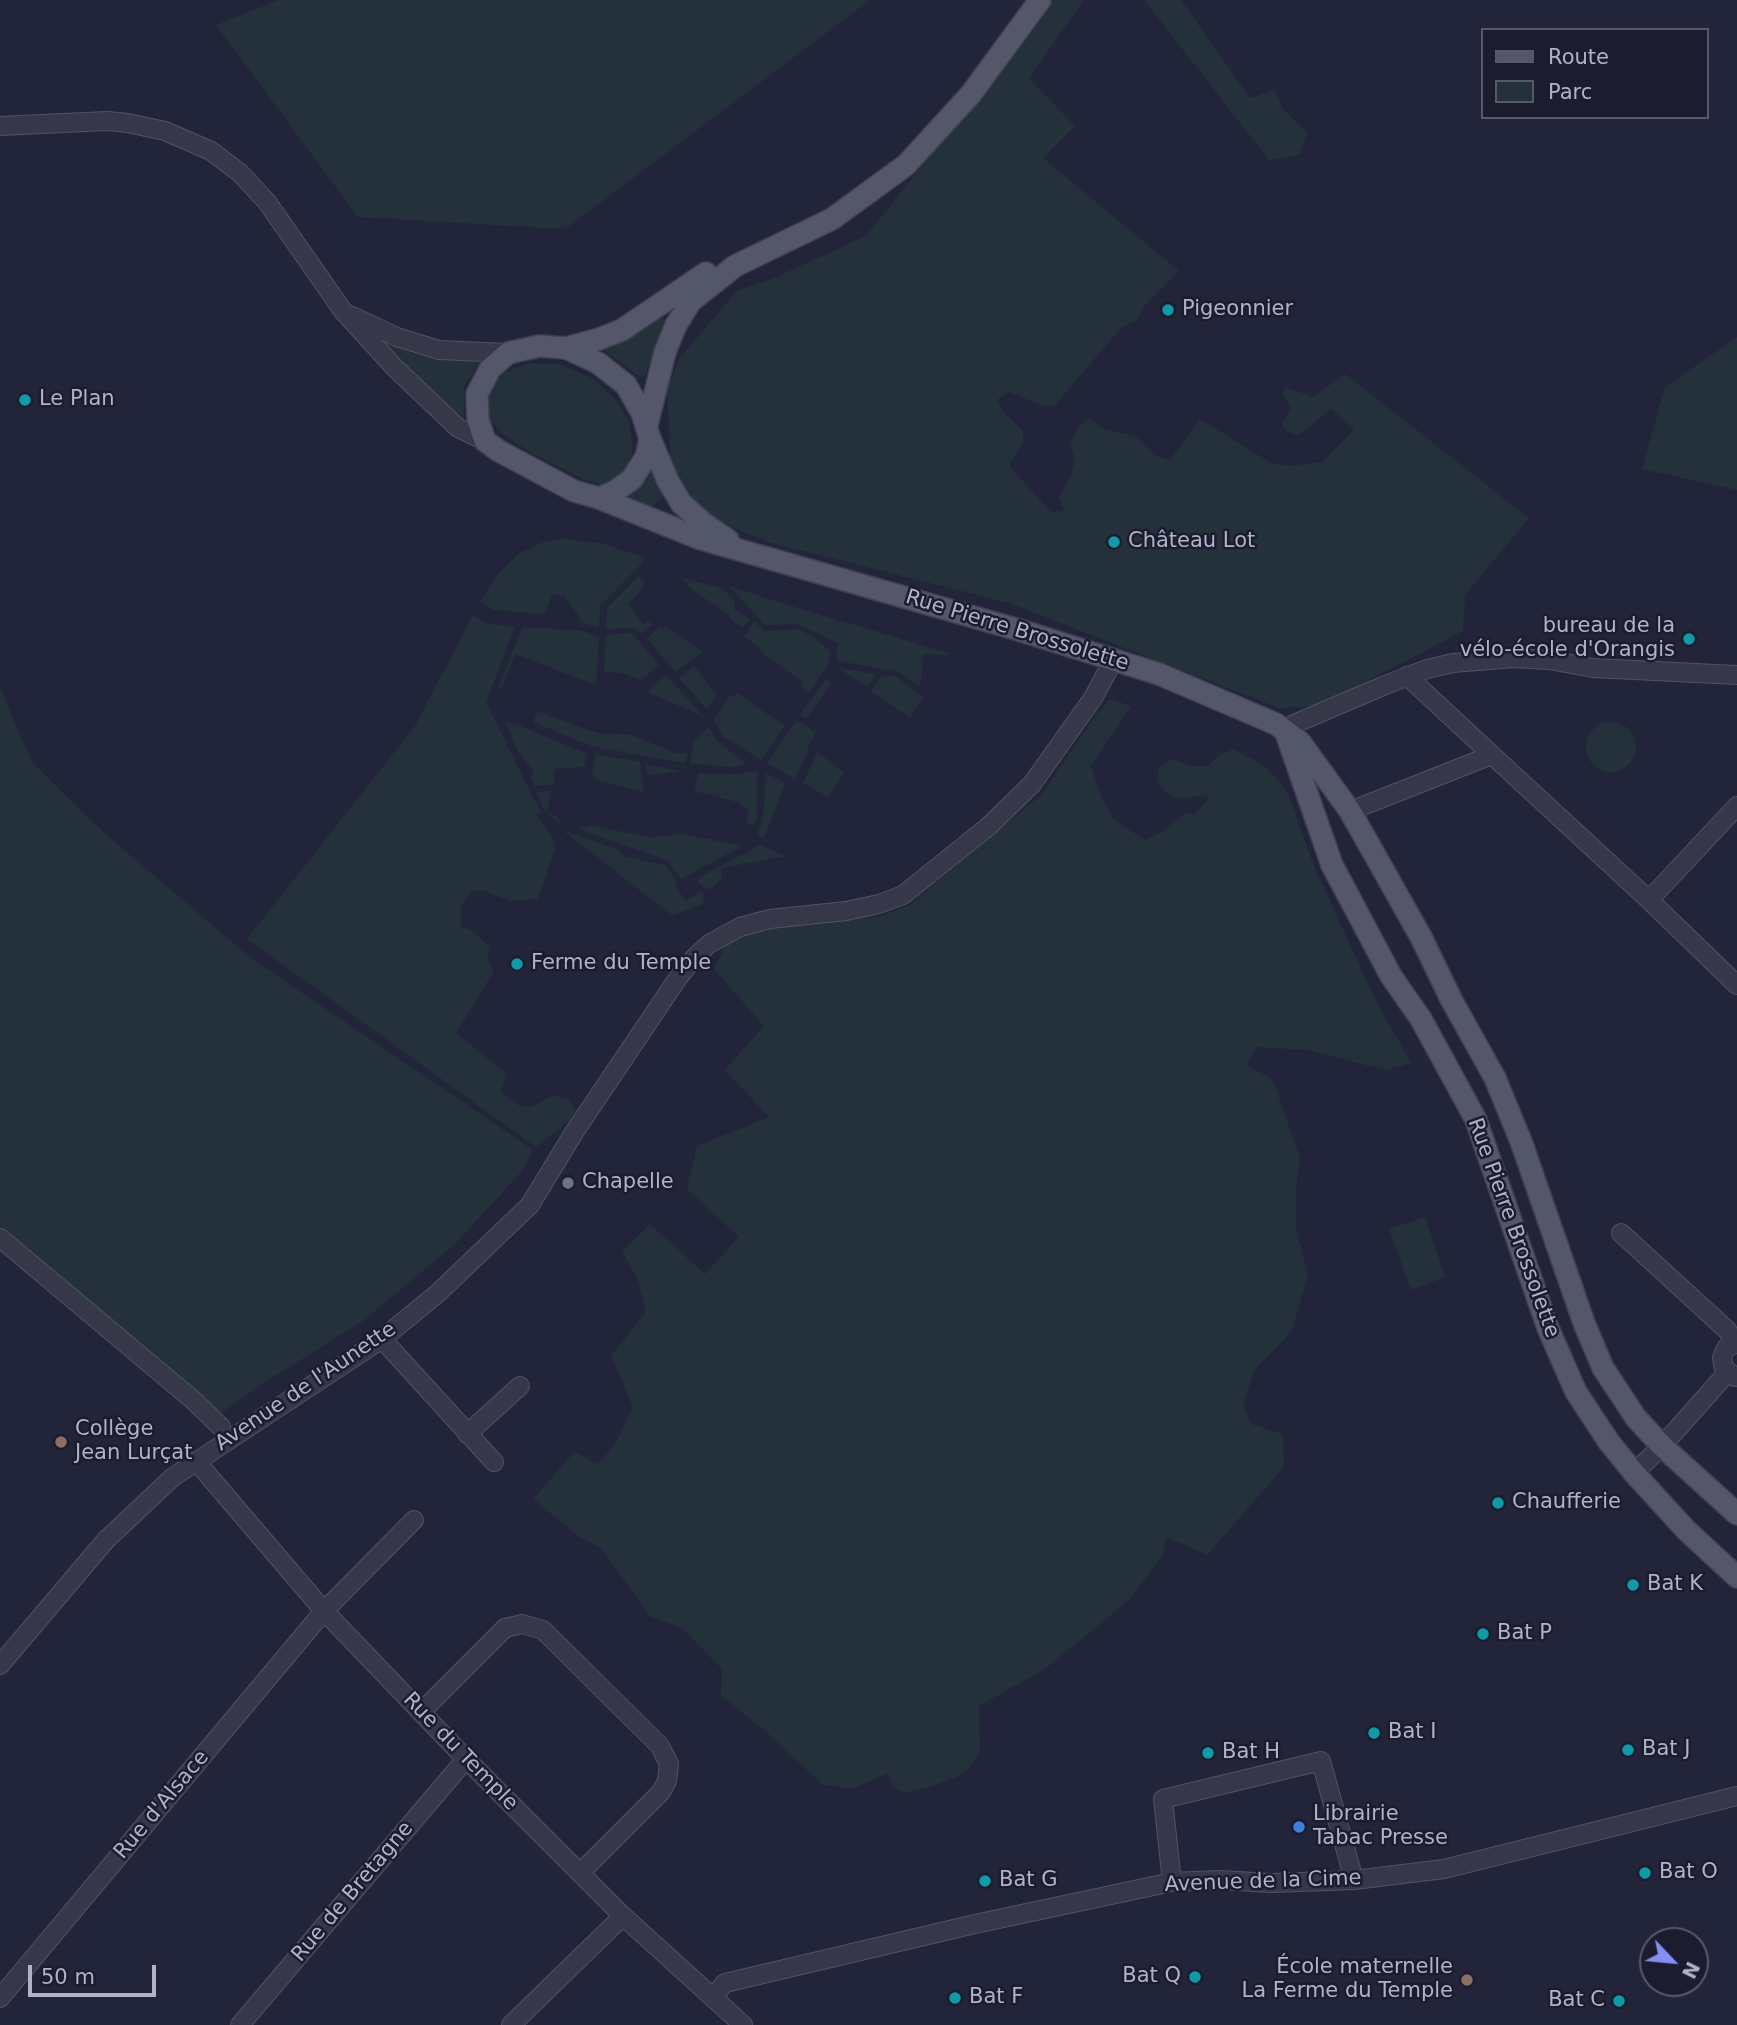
<!DOCTYPE html>
<html>
<head>
<meta charset="utf-8">
<style>
	body { margin:0 }
	#map { position:relative; width:1737px; height:2025px; overflow:hidden; background:#22253a; font-family:"DejaVu Sans",sans-serif }
	canvas { display:block }
	.legend { position:absolute; left:1481px; top:28px; width:228px; height:91px; box-sizing:border-box; background:#1b1d2f; border:2px solid #57596b; margin:0; padding:9px 12px; list-style:none; font-size:21px; color:#b1b2c6 }
	.legend li { display:flex; align-items:center; gap:14px; height:35px }
	.legend b { width:35px; border:2px solid #57596b }
	.north { position:absolute; left:1639px; top:1927px; width:70px; height:70px; box-sizing:border-box; background:#1b1d2f; border:2px solid #57596b; border-radius:50%; rotate:116deg; font-size:19px; font-weight:700; line-height:28px; text-align:center; color:#b1b2c6 }
	.north::after { content:''; display:block; margin:auto; width:24px; height:32px; background:#868ef6; clip-path:polygon(50% 0,100% 100%,50% 72%,0 100%) }
	.scale { position:absolute; left:28px; top:1965px; width:128px; height:32px; box-sizing:border-box; border:4px solid #b1b2c6; border-top:0; padding-left:9px; font-size:21px; line-height:24px; white-space:nowrap; color:#b1b2c6; -webkit-text-stroke:5px #1b1d2f; paint-order:stroke }
</style>
</head>
<body>
<div id="map">
<canvas width="1737" height="2025"></canvas>
<ul class="legend">
<li><b style="height:9px;background:#54566a"></b>Route</li>
<li><b style="height:19px;background:#24313b"></b>Parc</li>
</ul>
<div class="north">N</div>
<div class="scale">50 m</div>
</div>
<script>
const ctx = document.querySelector('canvas').getContext('2d');
ctx.lineJoin = 'round';
function fill(path, color) { ctx.fillStyle = color; ctx.fill(path, 'evenodd'); }
const shape = rows => new Path2D(rows.map(r => 'M' + r).join(''));
function strokePath(path, color, width, dash) { ctx.strokeStyle = color; ctx.lineWidth = width; ctx.lineCap = dash ? 'butt' : 'round'; ctx.setLineDash(dash || []); ctx.stroke(path); }
function write(font, color, halo, rows, align = 'center') {
  ctx.font = font + ' "DejaVu Sans",sans-serif'; ctx.lineWidth = 5; ctx.setLineDash([]); ctx.textBaseline = 'middle'; ctx.strokeStyle = halo; ctx.fillStyle = color; for (const [text, x, y, turn = 0] of rows) {
    ctx.save(); ctx.translate(x, y); ctx.rotate((+turn || 0) * Math.PI / 180); ctx.textAlign = isNaN(turn) ? turn : align; if (halo) ctx.strokeText(text, 0, 0); ctx.fillText(text, 0, 0); ctx.restore();
  }
}
fill(shape([
	[279,0,870,0,565,229,358,217,216,25],
	[1054,0,1084,0,1029,78,1075,126,1043,158,1179,271,1146,304,1136,321,1121,328,1114,336,1055,405,1044,406,1008,392,997,400,1004,413,1022,430,1024,441,1009,466,1051,512,1065,511,1058,497,1070,478,1075,460,1070,444,1079,426,1089,418,1103,429,1135,436,1156,456,1170,460,1200,419,1271,463,1289,466,1322,462,1354,429,1331,409,1299,435,1287,431,1281,423,1292,408,1282,395,1285,387,1313,397,1345,374,1529,518,1465,595,1463,631,1321,705,1279,708,1009,603,768,542,727,525,693,503,671,468,667,391,679,359,737,291,770,280,866,236],
	[1144,0,1181,0,1250,98,1275,90,1282,108,1307,132,1300,154,1269,160],
	[660,317,666,320,645,376,640,378,606,351],
	[1737,337,1737,490,1642,469,1665,387],
	[386,342,417,354,480,361,464,387,464,419,445,406,385,348],
	[528,363,559,364,594,379,614,398,629,421,633,451,629,464,620,477,603,485,585,480,528,451,502,433,490,420,486,407,490,389,504,373],
	[654,467,667,495,653,505,647,513,625,500,643,484,651,468],
	[563,539,601,543,644,557,643,562,600,606,599,628,580,622,580,618,564,596,552,595,545,614,494,610,480,602,498,574,520,553,546,541],
	[639,576,645,582,639,593,628,603,643,624,648,621,652,624,642,634,635,628,606,629,607,608],
	[683,578,723,589,734,600,735,610,750,619,743,628,729,618,730,616,690,588],
	[729,586,801,609,949,653,947,655,923,654,922,676,919,686,897,671,837,661,837,643,798,624,765,625],
	[473,615,487,623,515,627,486,702,542,815,534,812,552,836,555,848,538,899,510,901,486,891,471,891,461,906,461,927,471,930,490,947,487,959,494,971,456,1033,506,1073,501,1092,521,1107,531,1108,553,1095,568,1099,576,1110,571,1119,536,1147,247,939,415,726],
	[754,621,764,631,798,629,812,636,830,651,829,663,810,693,802,687,804,683,763,653,758,646,744,637],
	[660,626,662,629,665,626,703,652,676,672,647,639],
	[522,627,579,630,599,637,596,685,515,654,504,683,496,694],
	[632,633,659,665,641,680,622,673,604,672,606,635],
	[694,666,717,695,707,709,679,678],
	[838,668,876,674,867,687],
	[666,675,703,716,649,693,650,689],
	[882,675,896,677,924,697,910,718,870,691],
	[826,679,832,683,806,719,800,715],
	[0,688,32,762,103,832,251,958,533,1150,523,1170,454,1245,363,1321,262,1384,216,1417,0,1242],
	[737,693,785,726,761,760,723,736,714,719,731,694,734,697],
	[1110,699,1131,706,1091,766,1102,799,1114,820,1145,840,1162,832,1186,812,1194,815,1210,798,1201,796,1180,798,1170,796,1157,782,1159,767,1171,759,1191,766,1208,766,1218,756,1233,749,1263,765,1279,781,1288,793,1313,864,1375,999,1411,1063,1385,1070,1307,1050,1258,1047,1246,1064,1273,1080,1300,1158,1296,1189,1296,1229,1308,1274,1292,1331,1255,1369,1243,1404,1251,1424,1283,1434,1284,1467,1207,1555,1167,1537,1162,1557,1129,1600,1045,1669,979,1706,980,1751,969,1769,954,1778,933,1786,904,1793,893,1786,888,1773,851,1789,822,1784,763,1729,721,1696,722,1669,682,1628,650,1616,601,1548,578,1536,533,1499,574,1452,598,1464,614,1446,633,1407,611,1356,646,1312,637,1278,622,1251,650,1224,705,1274,739,1237,687,1189,697,1146,769,1117,725,1070,764,1026,714,969,726,944,764,927,882,916,911,904,1042,794,1096,715],
	[537,711,582,728,599,733,632,735,675,753,688,753,685,763,594,747,533,722],
	[797,720,816,733,807,747,809,749,795,779,767,763],
	[505,722,518,725,587,754,584,767,554,769,554,784,535,786,531,778,534,772,518,751],
	'1586 747a25 25 0 1 1 50 0a25 25 0 1 1-50 0Z',
	[709,727,716,740,746,764,733,767,690,763,694,741],
	[817,752,844,772,828,797,803,783],
	[596,754,640,762,644,792,597,780,597,778,592,776],
	[646,764,683,772,647,775],
	[757,771,757,818,753,825,746,823,749,809,741,806,741,803,694,791,699,773,736,774],
	[766,773,785,783,764,839,759,836,758,832,763,819],
	[551,791,547,812,558,817,560,823,546,813,536,792],
	[590,826,651,837,684,834,742,846,681,879,668,861,577,828],
	[562,830,619,850,625,857,665,865,677,882,675,886,686,901,701,891,704,895,702,904,673,916],
	[760,845,787,856,721,868,722,879,710,890,698,882,698,878],
	[1425,1217,1445,1277,1411,1290,1389,1229]
]), '#24313b');
const minor = shape([
	[0,126,107,121,128,123,165,131,211,151,240,173,267,202,343,311,394,367,458,428,485,441],
	[352,316,397,337,439,350,508,353],
	[1407,676,1492,755],
	[1285,731,1294,724,1383,686,1427,669,1453,663,1514,658,1549,660,1593,668,1737,675],
	[1350,811,1492,755,1649,900,1737,985],
	[1649,900,1737,806],
	[1621,1233,1727,1330,1736,1343],
	[0,1238,193,1400,221,1427],
	[382,1339,494,1462],
	[1735,1377,1724,1368,1722,1358,1726,1348,1737,1343],
	[467,1434,520,1386],
	[196,1461,324,1611,466,1759,623,1916,743,2025],
	[1634,1473,1662,1446,1727,1373],
	[0,1665,106,1540,173,1477,382,1339,438,1293,530,1205,575,1131,680,975,696,956,709,944,740,927,770,919,846,911,879,904,903,895,989,826,1032,784,1093,698,1114,659],
	[421,1712,505,1628,522,1624,543,1630,660,1746,669,1764,667,1781,661,1792,580,1873],
	[1172,1882,1163,1799,1321,1761,1354,1880],
	[713,1997,725,1983,975,1924,1172,1882,1219,1880,1272,1883,1354,1880,1444,1869,1737,1796],
	[0,1998,324,1611,414,1520],
	[240,2025,466,1759],
	[511,2025,623,1916]
]);
const major = shape([
	[566,348,599,339,622,330,706,273],
	[647,425,665,352,676,325,691,301,735,266,832,219,906,165,971,94,1040,0],
	[650,439,668,481,681,503,703,523,728,540],
	[599,498,614,492,632,479,646,457,650,439,642,413,626,385,598,363,566,348,539,346,508,353,490,369,477,394,478,420,485,441,499,451,574,491,599,498,701,539,1019,630,1159,674,1276,724,1300,742,1350,811,1421,937,1452,1001,1495,1078,1522,1144,1584,1323,1603,1368,1636,1418,1662,1446,1737,1514],
	[1287,736,1332,865,1391,976,1421,1019,1476,1120,1548,1328,1576,1392,1609,1442,1634,1473,1686,1530,1737,1577]
]);
strokePath(minor, '#515265', 20);
strokePath(major, '#3f4153', 24);
strokePath(minor, '#36384a', 18);
strokePath(major, '#54566a', 21);
for (const [x, y, r, color] of [
	[1168,310,7,"#0f9aa8"],
	[25,400,7,"#0f9aa8"],
	[1114,542,7,"#0f9aa8"],
	[1689,639,7,"#0f9aa8"],
	[517,964,7,"#0f9aa8"],
	[568,1183,7,"#6b7280"],
	[61,1442,7,"#8d6e63"],
	[1498,1503,7,"#0f9aa8"],
	[1633,1585,7,"#0f9aa8"],
	[1483,1634,7,"#0f9aa8"],
	[1374,1733,7,"#0f9aa8"],
	[1628,1750,7,"#0f9aa8"],
	[1208,1753,7,"#0f9aa8"],
	[1299,1827,7,"#3f7fe0"],
	[1645,1873,7,"#0f9aa8"],
	[985,1881,7,"#0f9aa8"],
	[1195,1977,7,"#0f9aa8"],
	[1467,1980,7,"#8d6e63"],
	[955,1998,7,"#0f9aa8"],
	[1619,2001,7,"#0f9aa8"]
]) { const dot = new Path2D(); dot.arc(x, y, r, 0, 2 * Math.PI); ctx.fillStyle = color; ctx.fill(dot); strokePath(dot, '#1b1d2f', 2.5); }
write('21px', '#b1b2c6', '#1b1d2f', [
	["Pigeonnier",1182,310],
	["Le Plan",39,400],
	["Château Lot",1128,542],
	["bureau de la",1675,627,"right"],
	["vélo-école d'Orangis",1675,651,"right"],
	["Ferme du Temple",531,964],
	["Chapelle",582,1183],
	["Collège",75,1430],
	["Jean Lurçat",75,1454],
	["Chaufferie",1512,1503],
	["Bat K",1647,1585],
	["Bat P",1497,1634],
	["Bat I",1388,1733],
	["Bat J",1642,1750],
	["Bat H",1222,1753],
	["Librairie",1313,1815],
	["Tabac Presse",1313,1839],
	["Bat O",1659,1873],
	["Bat G",999,1881],
	["École maternelle",1453,1968,"right"],
	["La Ferme du Temple",1453,1992,"right"],
	["Bat Q",1181,1977,"right"],
	["Bat F",969,1998],
	["Bat C",1605,2001,"right"]
], 'left');
write('21px', '#b1b2c6', '#1b1d2f', [
	["Rue Pierre Brossolette",1017,631,17],
	["Rue Pierre Brossolette",1513,1228,70],
	["Avenue de l'Aunette",306,1387,-34],
	["Rue du Temple",460,1752,46],
	["Rue d'Alsace",162,1805,-50],
	["Avenue de la Cime",1263,1882,-2],
	["Rue de Bretagne",353,1892,-50]
]);
</script>
</body>
</html>
